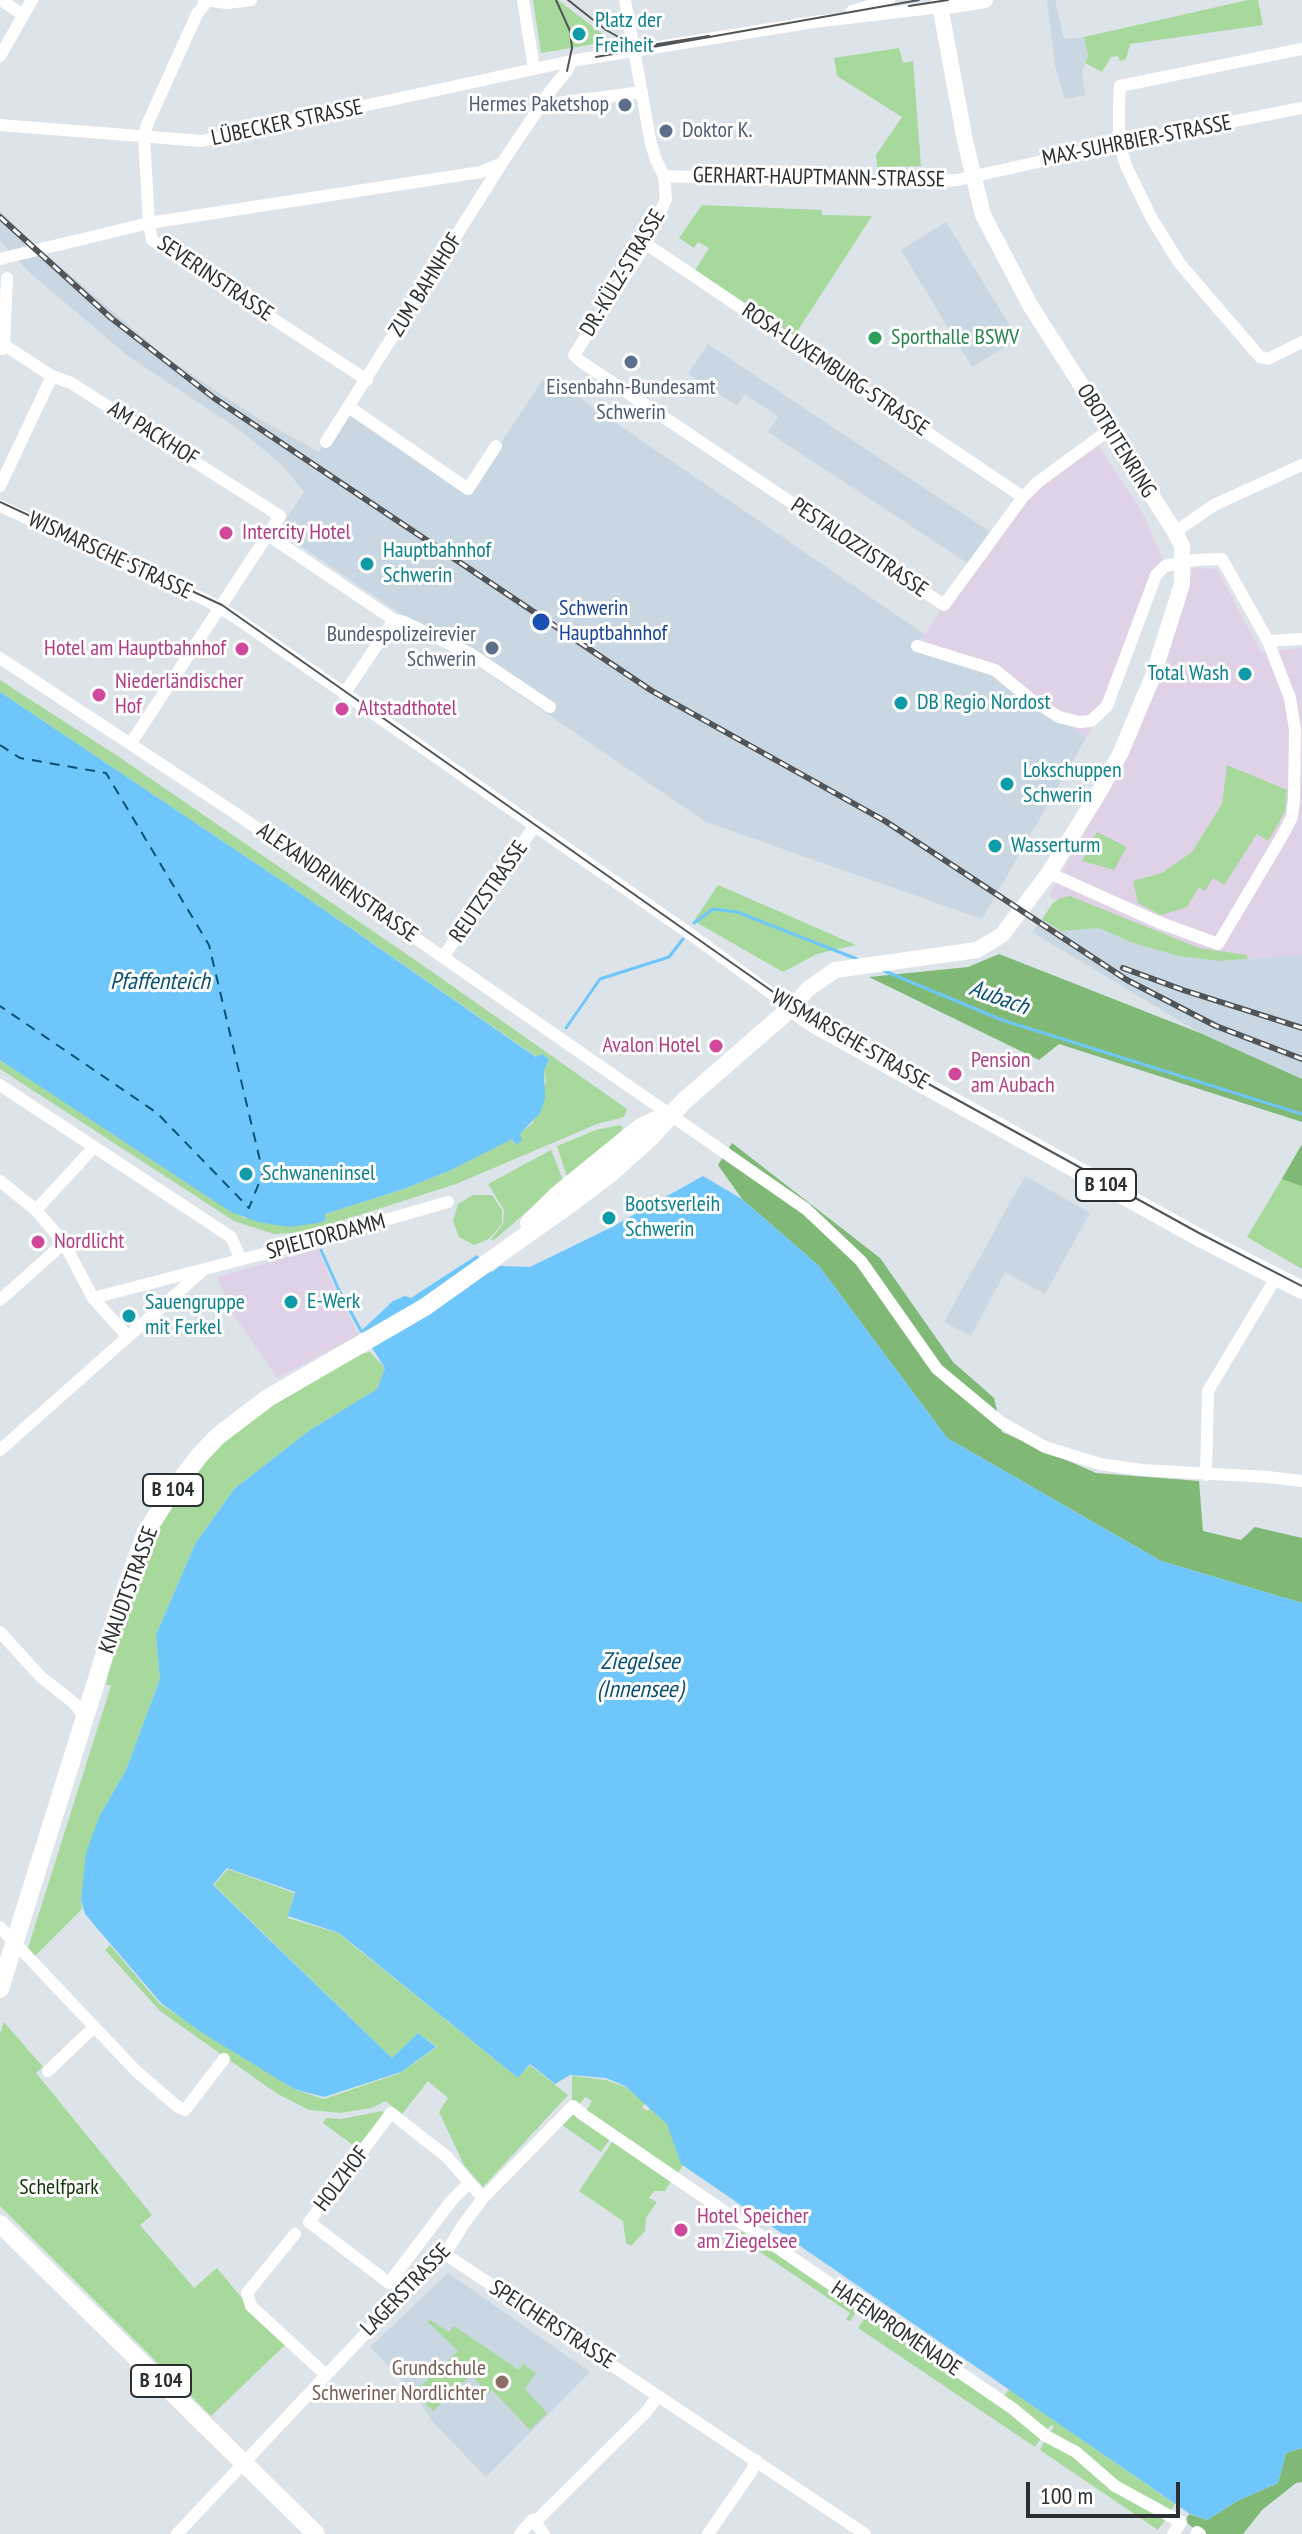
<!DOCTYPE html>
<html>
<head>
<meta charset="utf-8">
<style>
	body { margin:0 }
	#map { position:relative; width:1302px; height:2534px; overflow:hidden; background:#dce3e9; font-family:"PT Sans Narrow",sans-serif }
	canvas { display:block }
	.scale { position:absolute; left:1026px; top:2482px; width:154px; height:36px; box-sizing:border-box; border:4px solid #2c2f31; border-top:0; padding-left:10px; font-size:24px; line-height:28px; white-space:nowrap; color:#2c2f31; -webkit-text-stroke:6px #fff; paint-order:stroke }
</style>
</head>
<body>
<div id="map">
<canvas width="1302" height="2534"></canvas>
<div class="scale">100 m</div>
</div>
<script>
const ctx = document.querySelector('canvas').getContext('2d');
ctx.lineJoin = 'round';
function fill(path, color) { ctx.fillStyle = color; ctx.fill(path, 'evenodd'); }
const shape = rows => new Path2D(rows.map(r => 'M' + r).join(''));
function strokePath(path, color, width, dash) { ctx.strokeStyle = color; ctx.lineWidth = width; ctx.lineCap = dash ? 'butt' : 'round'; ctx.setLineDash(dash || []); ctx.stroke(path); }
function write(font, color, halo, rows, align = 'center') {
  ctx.font = font + ' "PT Sans Narrow",sans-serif'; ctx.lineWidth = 6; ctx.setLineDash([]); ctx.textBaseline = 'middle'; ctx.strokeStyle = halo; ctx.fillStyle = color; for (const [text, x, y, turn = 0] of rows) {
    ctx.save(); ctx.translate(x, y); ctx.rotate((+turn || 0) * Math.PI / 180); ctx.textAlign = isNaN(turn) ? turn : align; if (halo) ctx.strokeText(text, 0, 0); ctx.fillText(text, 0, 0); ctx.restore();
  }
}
fill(shape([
	[1095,440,1145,517,1165,566,1107,706,1086,738,1059,717,917,646,944,605,1023,497],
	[1193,568,1217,569,1261,652,1302,648,1302,955,1219,961,1099,928,1049,895,1127,757,1163,671],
	[318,1249,333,1285,359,1335,277,1378,231,1311,217,1277]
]), '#e0d2e6');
fill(shape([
	[1047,0,1055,0,1064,39,1084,37,1088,56,1082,71,1085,95,1065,99,1055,65],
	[0,211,35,245,168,359,259,419,319,452,345,413,467,494,546,375,924,634,917,645,995,670,1086,738,982,919,706,822,305,549,279,530,304,492,282,465,237,428,128,356,29,272,0,241],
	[946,222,1018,339,972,367,901,250],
	[708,344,995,535,972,566,768,432,778,416,744,394,737,406,688,374],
	[1042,919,1062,931,1099,928,1133,943,1178,956,1219,961,1302,955,1302,1079,1200,1033,1032,932],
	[1025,1176,1090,1213,1045,1294,1005,1272,971,1336,944,1322],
	[448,2273,590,2372,486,2477,432,2421,413,2392,370,2347]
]), '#c9d7e2');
fill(shape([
	[533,0,558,0,612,41,541,53],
	[1248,0,1258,0,1263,25,1130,44,1126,59,1120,61,1118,56,1111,57,1102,72,1085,63,1088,56,1084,37],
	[899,48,903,63,913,61,921,166,877,167,876,155,902,117,837,76,834,58],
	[702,205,822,210,822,215,872,216,791,341,692,275,709,248,698,242,694,248,679,238],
	[0,680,119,757,431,971,627,1109,624,1117,597,1124,456,1184,306,1232,274,1234,234,1221,0,1069,0,1060,244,1218,325,1214,404,1189,449,1171,512,1139,515,1144,519,1134,533,1123,546,1081,544,1071,549,1059,542,1054,537,1057,297,891,0,692],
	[1227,765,1287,790,1285,812,1268,841,1257,834,1224,885,1213,878,1205,891,1199,887,1187,907,1161,915,1138,903,1133,881,1162,873,1192,852,1222,804],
	[1097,832,1127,847,1114,870,1082,861],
	[718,885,801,921,856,945,817,954,783,972,694,921],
	[1070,896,1199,948,1247,955,1247,959,1219,961,1178,956,1133,943,1099,928,1062,931,1042,919,1053,903,1061,898],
	[620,1125,623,1128,621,1131,567,1177,557,1146,596,1130],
	[551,1150,563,1180,493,1241,491,1239,503,1224,504,1210,488,1184],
	[1299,1150,1302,1152,1302,1269,1247,1237],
	[473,1195,492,1195,502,1210,502,1224,489,1239,474,1245,459,1237,453,1221,458,1204],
	[370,1352,385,1368,377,1389,310,1430,234,1489,195,1544,156,1635,160,1679,126,1770,100,1815,81,1900,82,1909,34,1957,27,1951,111,1686,106,1684,114,1644,151,1539,187,1479,242,1422,356,1355],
	[228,1869,294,1893,288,1918,338,1933,518,2078,530,2065,568,2095,483,2187,464,2165,439,2112,448,2098,428,2081,402,2114,386,2101,371,2108,340,2113,309,2110,276,2093,160,2011,105,1950,110,1945,160,2004,294,2089,324,2099,400,2073,437,2047,418,2033,392,2058,214,1885],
	[4,2022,43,2067,36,2073,152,2215,140,2225,194,2288,217,2268,264,2325,286,2344,211,2416,0,2206,0,2034],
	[572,2076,606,2080,625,2087,646,2102,642,2107,647,2111,651,2107,667,2124,683,2165,677,2174,586,2111,592,2101,585,2097,578,2106,572,2101],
	[382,2111,385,2113,357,2148,323,2123,326,2118,341,2119],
	[574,2112,611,2137,601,2152,562,2125],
	[614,2139,672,2180,665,2191,654,2191,649,2198,657,2202,646,2218,645,2231,631,2246,626,2243,623,2221,579,2191],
	[744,2228,854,2304,855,2314,850,2321,846,2320,850,2313,738,2237],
	[868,2314,1022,2420,1041,2438,1035,2447,858,2328],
	[430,2320,449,2332,454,2326,519,2370,523,2364,536,2373,525,2389,547,2413,530,2430,492,2390,488,2394,471,2375,433,2411,414,2392,458,2351,428,2322],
	[1009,2389,1175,2504,1170,2512,1115,2479,1076,2447,1050,2433,1054,2426,1051,2425,1046,2431,1003,2398],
	[1045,2440,1075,2455,1167,2517,1158,2530,1040,2450]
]), '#a7d99d');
fill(shape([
	[999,954,1200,1033,1302,1079,1302,1122,1059,1044,1039,1060,869,977,968,967],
	[732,1143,880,1258,953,1362,994,1398,1002,1432,1096,1473,1199,1481,1203,1531,1241,1540,1255,1527,1302,1538,1302,1603,1161,1561,947,1438,819,1266,742,1199,718,1165],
	[1302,1144,1302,1186,1282,1179],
	[1302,2448,1302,2482,1296,2483,1262,2510,1243,2534,1200,2534,1185,2521,1189,2514,1207,2520,1237,2501,1278,2483,1286,2453]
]), '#7fb975');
fill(shape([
	[0,692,297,891,536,1057,542,1054,549,1059,544,1071,545,1099,540,1113,520,1134,522,1140,516,1145,512,1139,449,1171,404,1189,325,1214,325,1221,318,1223,289,1227,258,1222,231,1212,0,1060],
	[703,1176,742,1199,819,1266,947,1438,1161,1561,1302,1603,1302,2448,1286,2453,1278,2483,1237,2501,1207,2520,1190,2514,681,2164,667,2124,625,2086,606,2078,570,2075,555,2084,530,2064,518,2078,339,1933,288,1916,295,1892,227,1868,213,1885,392,2058,418,2033,436,2047,401,2072,324,2097,294,2089,201,2032,161,2003,85,1914,81,1900,86,1853,100,1815,126,1770,160,1679,156,1635,195,1544,234,1489,310,1430,377,1389,385,1368,361,1331,393,1301,405,1296,411,1298,477,1255,492,1272,500,1266,530,1267,610,1228]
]), '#6ec6fa');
strokePath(shape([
	[694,923,713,909,737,912,857,959],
	[882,970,1002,1020,1302,1114],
	[566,1028,600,979,669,957,683,939],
	[321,1250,338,1288,361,1331]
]), '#6ec6fa', 3);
strokePath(shape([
	[0,745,20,758,106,773,209,945,263,1173,249,1208,157,1113,0,1006]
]), '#0a5174', 2, [10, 8]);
strokePath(shape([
	[1,0,23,15],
	[204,0,227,3,251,0],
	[208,0,197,14,146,127,144,137,149,223,152,240,367,380],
	[523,0,534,69],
	[625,0,651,144,656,160,664,176,666,199,646,244,574,355,580,361,944,605,1023,497,1038,482,1109,430],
	[852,11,889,0],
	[1302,49,1120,86,1119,103,1119,144,1127,168,1152,219,1180,264,1260,357,1268,359,1302,342],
	[0,56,32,0],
	[558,103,642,92],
	[0,125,202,141,571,61,814,22,940,7],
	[664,176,899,183,957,180,1119,144,1302,108],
	[646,244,1023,497],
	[0,259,149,223,481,172,502,163],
	[4,345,52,376,71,383,280,516,131,743],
	[2,349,4,345,7,278],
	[349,407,468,489,496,446],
	[326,442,502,163,551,90,567,71,571,61],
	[0,486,52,376],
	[0,506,208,601,235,617,693,936,791,1008],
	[1175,532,1214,505,1302,465],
	[268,535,394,620,344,694],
	[394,620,404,622,471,654,550,707],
	[1268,641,1302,639],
	[917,646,995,670,1029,698,1059,717,1079,722,1091,721,1107,706,1156,575,1165,566,1195,560,1222,559,1268,641,1290,698,1295,730,1294,800,1292,817,1281,838,1218,944,1158,922,1049,873],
	[0,658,238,815,806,1209,861,1261,937,1369,1002,1423,1045,1447,1100,1464,1142,1470,1268,1477,1302,1481],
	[443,957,534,827],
	[0,1085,231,1237,241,1260],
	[0,1181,36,1210,64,1243,93,1298,127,1336],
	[36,1210,94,1147],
	[93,1298,305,1243,448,1202],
	[0,1300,64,1243],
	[0,1450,201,1272],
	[1206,1475,1208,1391,1277,1276],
	[0,1632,41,1677,74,1703,86,1719],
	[0,1927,136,2071,178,2107,185,2110,224,2059],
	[48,2071,94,2027],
	[469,2183,452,2200,389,2283,309,2222,391,2113,447,2157,483,2198],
	[295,2234,247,2293,251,2306,326,2375],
	[445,2254,865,2534],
	[538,2519,537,2525,544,2534],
	[1197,2532,1200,2534],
	[177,2534,412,2284,445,2254,463,2225,483,2198,573,2106,582,2114,1012,2408,1046,2436,1076,2452,1115,2486,1181,2522,1173,2534],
	[520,2534,532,2520,538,2519,646,2412,658,2396],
	[708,2534,751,2472,756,2460]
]), '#fff', 12);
strokePath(shape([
	[940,7,985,0],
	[791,1008,808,989,835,970,977,950,1002,935,1049,873,1101,789,1121,752,1153,676,1182,584,1182,546,1175,532,1030,305,983,215,965,141,939,0]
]), '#fff', 16);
strokePath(shape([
	[529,1223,557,1195,641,1127,665,1116],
	[0,1989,122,1599,146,1532,169,1496,199,1456,218,1436,268,1398,425,1307,570,1204,611,1173,651,1137,684,1101,791,1008,814,1024,1198,1237,1302,1290],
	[0,2224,316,2534]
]), '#fff', 18);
strokePath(shape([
	[556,0,570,31,572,48,567,71],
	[568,0,606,30,633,45,645,46,709,36,596,57,919,0],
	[909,6,948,0],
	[0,502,222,605,816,1022,1199,1233,1302,1286]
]), '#515557', 2);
const rail = shape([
	[0,217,111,318,214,398,652,691,885,821,1127,980,1216,1026,1302,1059],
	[1123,968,1183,990,1302,1028]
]);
strokePath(rail, '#515557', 6);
strokePath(rail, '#fff', 3, [9]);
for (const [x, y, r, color] of [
	[579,34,8,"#0f9aa8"],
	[625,105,8,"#5c6f8a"],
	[666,131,8,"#5c6f8a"],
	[875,338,8,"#2e9e5b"],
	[631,362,8,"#5c6f8a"],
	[226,533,8,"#d1479c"],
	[367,564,8,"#0f9aa8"],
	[541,622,10,"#1a4fb4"],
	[492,648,8,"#5c6f8a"],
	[242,649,8,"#d1479c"],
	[1245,674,8,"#0f9aa8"],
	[99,695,8,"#d1479c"],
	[901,703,8,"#0f9aa8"],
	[342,709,8,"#d1479c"],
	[1007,784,8,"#0f9aa8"],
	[995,846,8,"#0f9aa8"],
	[716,1046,8,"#d1479c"],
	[955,1074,8,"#d1479c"],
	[246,1174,8,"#0f9aa8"],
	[609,1218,8,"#0f9aa8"],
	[38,1242,8,"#d1479c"],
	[291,1302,8,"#0f9aa8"],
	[129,1316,8,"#0f9aa8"],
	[681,2230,8,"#d1479c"],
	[502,2382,8,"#8d6e63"]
]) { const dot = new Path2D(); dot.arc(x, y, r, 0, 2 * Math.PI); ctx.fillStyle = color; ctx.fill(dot); strokePath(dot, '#fff', 3); }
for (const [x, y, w] of [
	[1106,1185,60],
	[173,1490,60],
	[161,2381,60]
]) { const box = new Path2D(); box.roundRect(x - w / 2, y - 16, w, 32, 6); ctx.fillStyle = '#fff'; ctx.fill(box); strokePath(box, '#2c2f31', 2); }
write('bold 20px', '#2c2f31', null, [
	["B 104",1106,1185],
	["B 104",173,1490],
	["B 104",161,2381]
]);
write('22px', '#0d838f', '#fff', [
	["Platz der",595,21],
	["Freiheit",595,46],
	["Hauptbahnhof",383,551],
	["Schwerin",383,576],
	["Total Wash",1229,674,"right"],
	["DB Regio Nordost",917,703],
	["Lokschuppen",1023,771],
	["Schwerin",1023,796],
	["Wasserturm",1011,846],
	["Schwaneninsel",262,1174],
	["Bootsverleih",625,1205],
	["Schwerin",625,1230],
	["E-Werk",307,1302],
	["Sauengruppe",145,1303],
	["mit Ferkel",145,1328]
], 'left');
write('22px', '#4e5e75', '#fff', [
	["Hermes Paketshop",609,105],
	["Doktor K.",682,131,"left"],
	["Eisenbahn-Bundesamt",631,388,"center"],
	["Schwerin",631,413,"center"],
	["Bundespolizeirevier",476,635],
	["Schwerin",476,660]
], 'right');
write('22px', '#2c2f31', '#fff', [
	["LÜBECKER STRASSE",287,123,-12],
	["MAX-SUHRBIER-STRASSE",1137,141,-11],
	["GERHART-HAUPTMANN-STRASSE",819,178,1],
	["DR.-KÜLZ-STRASSE",623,273,-59],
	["SEVERINSTRASSE",215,279,34],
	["ZUM BAHNHOF",426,285,-58],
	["ROSA-LUXEMBURG-STRASSE",835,370,34],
	["AM PACKHOF",153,434,32],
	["OBOTRITENRING",1116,441,58],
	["PESTALOZZISTRASSE",859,548,34],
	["WISMARSCHE STRASSE",110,556,25],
	["ALEXANDRINENSTRASSE",337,883,35],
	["REUTZSTRASSE",489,892,-55],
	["WISMARSCHE STRASSE",850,1040,30],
	["SPIELTORDAMM",326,1237,-15],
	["KNAUDTSTRASSE",129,1590,-70],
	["HOLZHOF",342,2179,-53],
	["LAGERSTRASSE",406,2290,-46],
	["SPEICHERSTRASSE",552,2325,33],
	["HAFENPROMENADE",896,2329,34]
]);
write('22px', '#27864d', '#fff', [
	["Sporthalle BSWV",891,338]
], 'left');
write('22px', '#b23c85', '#fff', [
	["Intercity Hotel",242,533],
	["Hotel am Hauptbahnhof",226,649,"right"],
	["Niederländischer",115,682],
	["Hof",115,707],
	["Altstadthotel",358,709],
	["Avalon Hotel",700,1046,"right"],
	["Pension",971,1061],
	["am Aubach",971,1086],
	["Nordlicht",54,1242],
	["Hotel Speicher",697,2217],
	["am Ziegelsee",697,2242]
], 'left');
write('22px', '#164399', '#fff', [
	["Schwerin",559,609],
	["Hauptbahnhof",559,634]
], 'left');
write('22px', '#103808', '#fff', [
	["Schelfpark",59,2188]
]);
write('22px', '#785e54', '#fff', [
	["Grundschule",486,2369],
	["Schweriner Nordlichter",486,2394]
], 'right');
write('italic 24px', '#0a5174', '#fff', [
	["Pfaffenteich",160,982],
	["Aubach",999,998,20],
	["Ziegelsee",640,1662],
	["(Innensee)",640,1690]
]);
</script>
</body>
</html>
